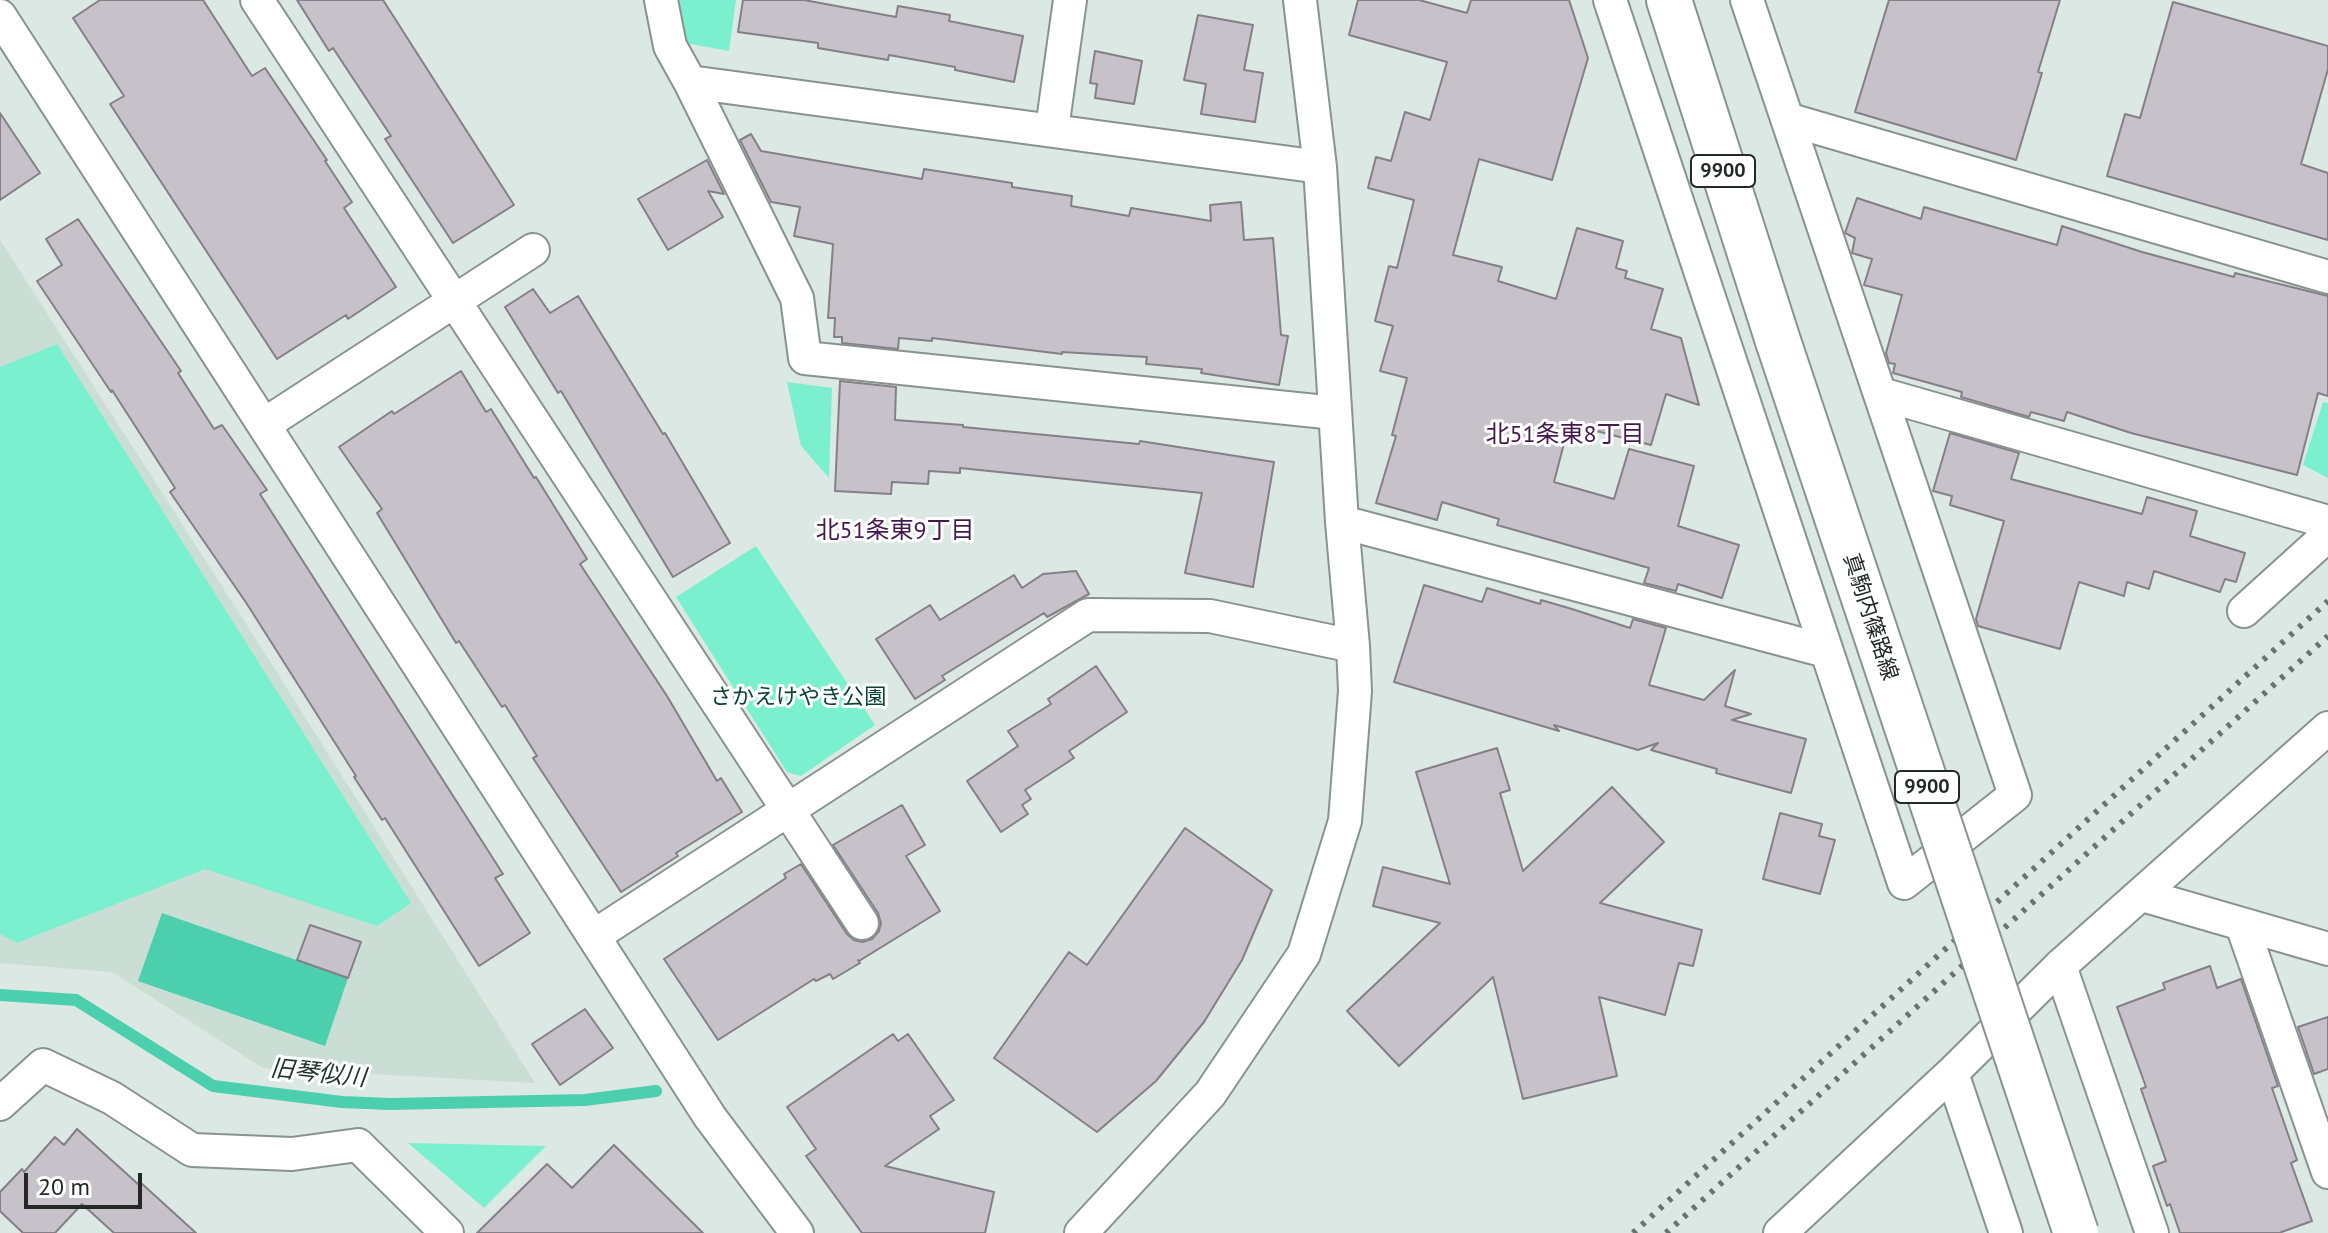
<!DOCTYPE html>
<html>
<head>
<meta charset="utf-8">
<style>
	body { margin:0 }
	#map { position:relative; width:2328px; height:1233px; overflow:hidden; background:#dce8e3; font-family:"PT Sans",sans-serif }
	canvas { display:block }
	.scale { position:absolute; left:24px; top:1173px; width:118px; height:36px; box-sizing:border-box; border:4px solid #232726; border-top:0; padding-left:10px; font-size:24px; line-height:28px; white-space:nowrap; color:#232726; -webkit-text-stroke:6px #fff; paint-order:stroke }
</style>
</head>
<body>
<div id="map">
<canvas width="2328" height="1233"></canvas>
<div class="scale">20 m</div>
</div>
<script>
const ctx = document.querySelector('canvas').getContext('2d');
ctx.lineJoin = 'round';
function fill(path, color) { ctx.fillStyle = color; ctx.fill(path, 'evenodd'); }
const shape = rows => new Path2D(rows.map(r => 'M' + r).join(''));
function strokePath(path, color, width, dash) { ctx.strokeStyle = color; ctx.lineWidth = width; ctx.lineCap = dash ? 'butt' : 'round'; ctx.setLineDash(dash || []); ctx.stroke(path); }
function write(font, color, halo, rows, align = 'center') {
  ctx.font = font + ' "PT Sans","Noto Sans JP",sans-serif'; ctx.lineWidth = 6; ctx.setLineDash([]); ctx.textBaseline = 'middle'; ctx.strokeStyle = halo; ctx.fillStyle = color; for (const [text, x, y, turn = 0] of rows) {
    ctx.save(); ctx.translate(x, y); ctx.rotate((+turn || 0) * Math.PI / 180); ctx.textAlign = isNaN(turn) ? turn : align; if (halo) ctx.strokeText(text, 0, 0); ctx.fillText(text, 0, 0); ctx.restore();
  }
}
fill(shape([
	[0,240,261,647,535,1083,263,1068,112,972,0,963]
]), '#caded6');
fill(shape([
	[675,0,736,0,729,51,680,42],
	[57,344,411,903,377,926,205,869,17,943,0,934,0,367],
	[787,382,832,388,829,478,801,446],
	[2323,402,2328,403,2328,478,2303,465],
	[756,546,875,725,801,776,787,772,676,597],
	[408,1143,546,1146,484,1208]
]), '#7bf0ce');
fill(shape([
	[162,913,348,978,325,1046,138,981]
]), '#4ccfac');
strokePath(shape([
	[0,995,76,1000,213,1086,342,1102,390,1104,585,1100,656,1091]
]), '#4ccfac', 12);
const building = shape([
	[100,0,203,0,252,76,265,68,327,160,325,161,352,202,344,208,396,287,348,319,346,315,277,359,110,104,124,96,73,18,100,0],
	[297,0,383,0,514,205,453,243,385,139,391,136,333,48,329,51,297,0],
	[743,0,804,0,896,17,898,6,950,15,949,21,1023,36,1014,82,955,70,955,67,889,55,888,60,818,48,818,43,738,32,743,0],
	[1358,0,1419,0,1467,13,1471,0,1569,0,1588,58,1552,180,1479,159,1453,255,1502,267,1498,281,1556,299,1577,228,1623,241,1616,268,1627,271,1625,278,1663,289,1651,329,1681,338,1699,405,1666,394,1651,445,1569,424,1554,482,1614,499,1629,449,1694,466,1678,526,1739,545,1722,598,1678,584,1676,591,1644,583,1649,568,1497,525,1499,519,1442,502,1437,520,1376,503,1396,436,1392,435,1407,378,1380,371,1393,326,1375,321,1389,266,1397,268,1414,200,1368,188,1376,157,1391,161,1405,112,1430,120,1447,62,1349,35,1358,0],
	[1889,0,2060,0,2038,72,2042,73,2016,160,1855,112,1889,0],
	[2173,2,2328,46,2328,69,2301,164,2328,173,2328,240,2107,176,2125,114,2140,118,2173,2],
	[1198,15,1253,25,1244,70,1263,73,1255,122,1201,114,1206,84,1184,80,1198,15],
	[1095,51,1142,61,1134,104,1095,98,1097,84,1090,83,1095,51],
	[0,113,40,173,0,200,0,113],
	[751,134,761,151,922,179,924,169,1012,183,1012,187,1072,196,1071,206,1129,216,1131,208,1211,221,1210,205,1241,202,1244,240,1273,238,1281,335,1288,336,1279,385,1201,373,1202,369,1146,364,1147,357,1062,352,1062,354,932,338,932,341,899,338,898,349,842,343,842,337,834,337,835,318,828,318,833,244,794,236,800,207,771,202,740,140,751,134],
	[707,160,724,194,708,191,723,217,668,250,638,199,707,160],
	[1857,198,1921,219,1924,207,2057,245,2062,226,2142,252,2234,277,2235,273,2328,296,2328,396,2318,393,2297,475,2131,433,2067,412,2064,421,2031,412,2029,417,1961,397,1962,392,1893,373,1895,364,1889,363,1886,353,1902,295,1864,285,1872,259,1852,253,1855,238,1845,233,1857,198],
	[78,219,181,371,178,373,214,429,222,425,267,490,260,494,503,874,495,878,530,933,479,966,385,818,382,820,354,777,356,776,247,604,170,492,175,488,112,390,111,392,37,281,62,265,46,239,78,219],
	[533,289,550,313,578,296,663,434,665,433,730,543,673,577,561,391,558,393,505,307,533,289],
	[461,371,486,412,491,409,534,478,536,477,587,559,580,564,667,696,717,781,721,778,742,812,676,853,678,856,621,892,533,758,537,756,505,705,502,707,459,641,456,643,377,513,382,509,339,447,392,411,394,414,461,371],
	[840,381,896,387,895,420,963,425,963,427,1139,444,1140,441,1274,462,1253,587,1185,573,1202,493,960,468,960,473,929,471,928,484,892,482,891,494,835,491,840,381],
	[1950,433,2019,453,2011,479,2142,514,2147,497,2197,511,2190,536,2245,553,2236,582,2225,579,2220,592,2154,571,2149,589,2127,582,2124,596,2079,582,2060,649,1978,626,1976,619,2004,521,1950,505,1952,496,1933,491,1950,433],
	[1076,571,1089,594,1047,617,1044,613,942,676,945,680,915,699,876,639,930,605,940,620,1014,575,1022,588,1043,574,1076,571],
	[1424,585,1482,602,1487,588,1540,604,1541,600,1572,609,1630,628,1633,619,1666,628,1649,685,1704,700,1735,670,1725,706,1751,714,1732,720,1806,739,1791,793,1716,773,1717,769,1651,750,1658,743,1638,750,1554,725,1559,731,1394,682,1424,585],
	[1096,666,1127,712,1069,751,1074,758,1025,790,1031,799,1022,805,1028,814,1001,832,967,781,1018,746,1008,731,1051,704,1048,699,1096,666],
	[1497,748,1510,790,1500,793,1523,871,1612,787,1664,842,1600,903,1702,930,1693,966,1679,963,1665,1015,1599,997,1617,1076,1523,1099,1493,977,1399,1066,1347,1011,1440,923,1373,906,1383,867,1450,884,1416,772,1497,748],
	[902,805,925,845,906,856,940,911,859,961,858,960,860,963,833,979,830,974,816,981,814,979,718,1040,664,959,786,878,784,874,801,864,847,934,854,940,862,942,872,939,879,931,881,923,878,913,833,845,902,805],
	[1780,813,1822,824,1819,836,1835,840,1820,894,1763,879,1780,813],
	[1185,828,1272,890,1242,960,1204,1022,1156,1081,1097,1132,994,1058,1069,952,1087,965,1185,828],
	[310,925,361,942,348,978,297,960,310,925],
	[2210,966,2217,988,2241,979,2278,1086,2272,1088,2297,1160,2291,1163,2312,1221,2279,1233,2180,1233,2170,1204,2167,1206,2153,1166,2166,1161,2141,1089,2146,1087,2117,1007,2165,989,2163,983,2210,966],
	[585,1009,613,1048,560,1085,532,1044,585,1009],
	[2328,1017,2328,1069,2314,1074,2298,1027,2328,1017],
	[893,1034,898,1041,908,1034,954,1100,930,1116,939,1129,885,1166,994,1192,985,1233,862,1233,806,1156,816,1149,787,1107,893,1034],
	[77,1129,138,1184,140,1182,196,1233,114,1233,82,1204,55,1233,23,1233,0,1211,0,1192,22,1169,24,1172,55,1137,64,1145,77,1129],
	[614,1145,703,1233,477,1233,547,1164,572,1188,614,1145]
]);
fill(building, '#c7c1c9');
strokePath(building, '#857f87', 2);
const minor = shape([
	[257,0,862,923],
	[661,0,670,46,690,82,797,298,805,358,1335,413],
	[1610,0,1904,883,2015,795,1747,0],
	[0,16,710,1117,797,1233],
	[690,82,1320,167],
	[1787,119,2328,277],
	[1052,129,1070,0],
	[1881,394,2328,522],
	[265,424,533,250],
	[1342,522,1826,651],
	[2244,611,2328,535],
	[2142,895,2328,949],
	[2242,925,2328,1172],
	[594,936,1088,615,1210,616,1353,646],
	[2060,966,2152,1233],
	[0,1104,43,1065,112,1098,192,1150,292,1154,358,1145,447,1233],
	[1081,1233,1210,1094,1304,954,1345,821,1355,691,1353,646,1342,522,1320,167,1300,0],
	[1780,1233,1952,1073],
	[2006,1233,1952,1073,2060,966,2328,728]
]);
const primary = shape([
	[1669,0,1778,341]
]);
strokePath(minor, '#88938f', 36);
strokePath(primary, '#88938f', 48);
strokePath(minor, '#fff', 32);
strokePath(primary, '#fff', 44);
strokePath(shape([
	[1633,1233,2328,601],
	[1666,1233,2328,636]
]), '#6b7270', 6, [4, 8]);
const primaryBridge = shape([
	[1778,341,2076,1233]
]);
strokePath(primaryBridge, '#88938f', 48, []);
strokePath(primaryBridge, '#fff', 44);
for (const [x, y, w] of [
	[1723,171,64],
	[1927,787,64]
]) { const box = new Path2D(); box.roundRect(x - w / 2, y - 16, w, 32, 6); ctx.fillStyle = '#fff'; ctx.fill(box); strokePath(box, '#232726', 2); }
write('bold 20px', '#232726', null, [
	["9900",1723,171],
	["9900",1927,787]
]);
write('22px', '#232726', '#fff', [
	["真駒内篠路線",1870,617,72]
]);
write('22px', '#094335', '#fff', [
	["さかえけやき公園",798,698]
]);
write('24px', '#431a4e', '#fff', [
	["北51条東8丁目",1565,435],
	["北51条東9丁目",895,531]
]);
write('italic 24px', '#1d332c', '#fff', [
	["旧琴似川",318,1074,6]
]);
</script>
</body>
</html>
